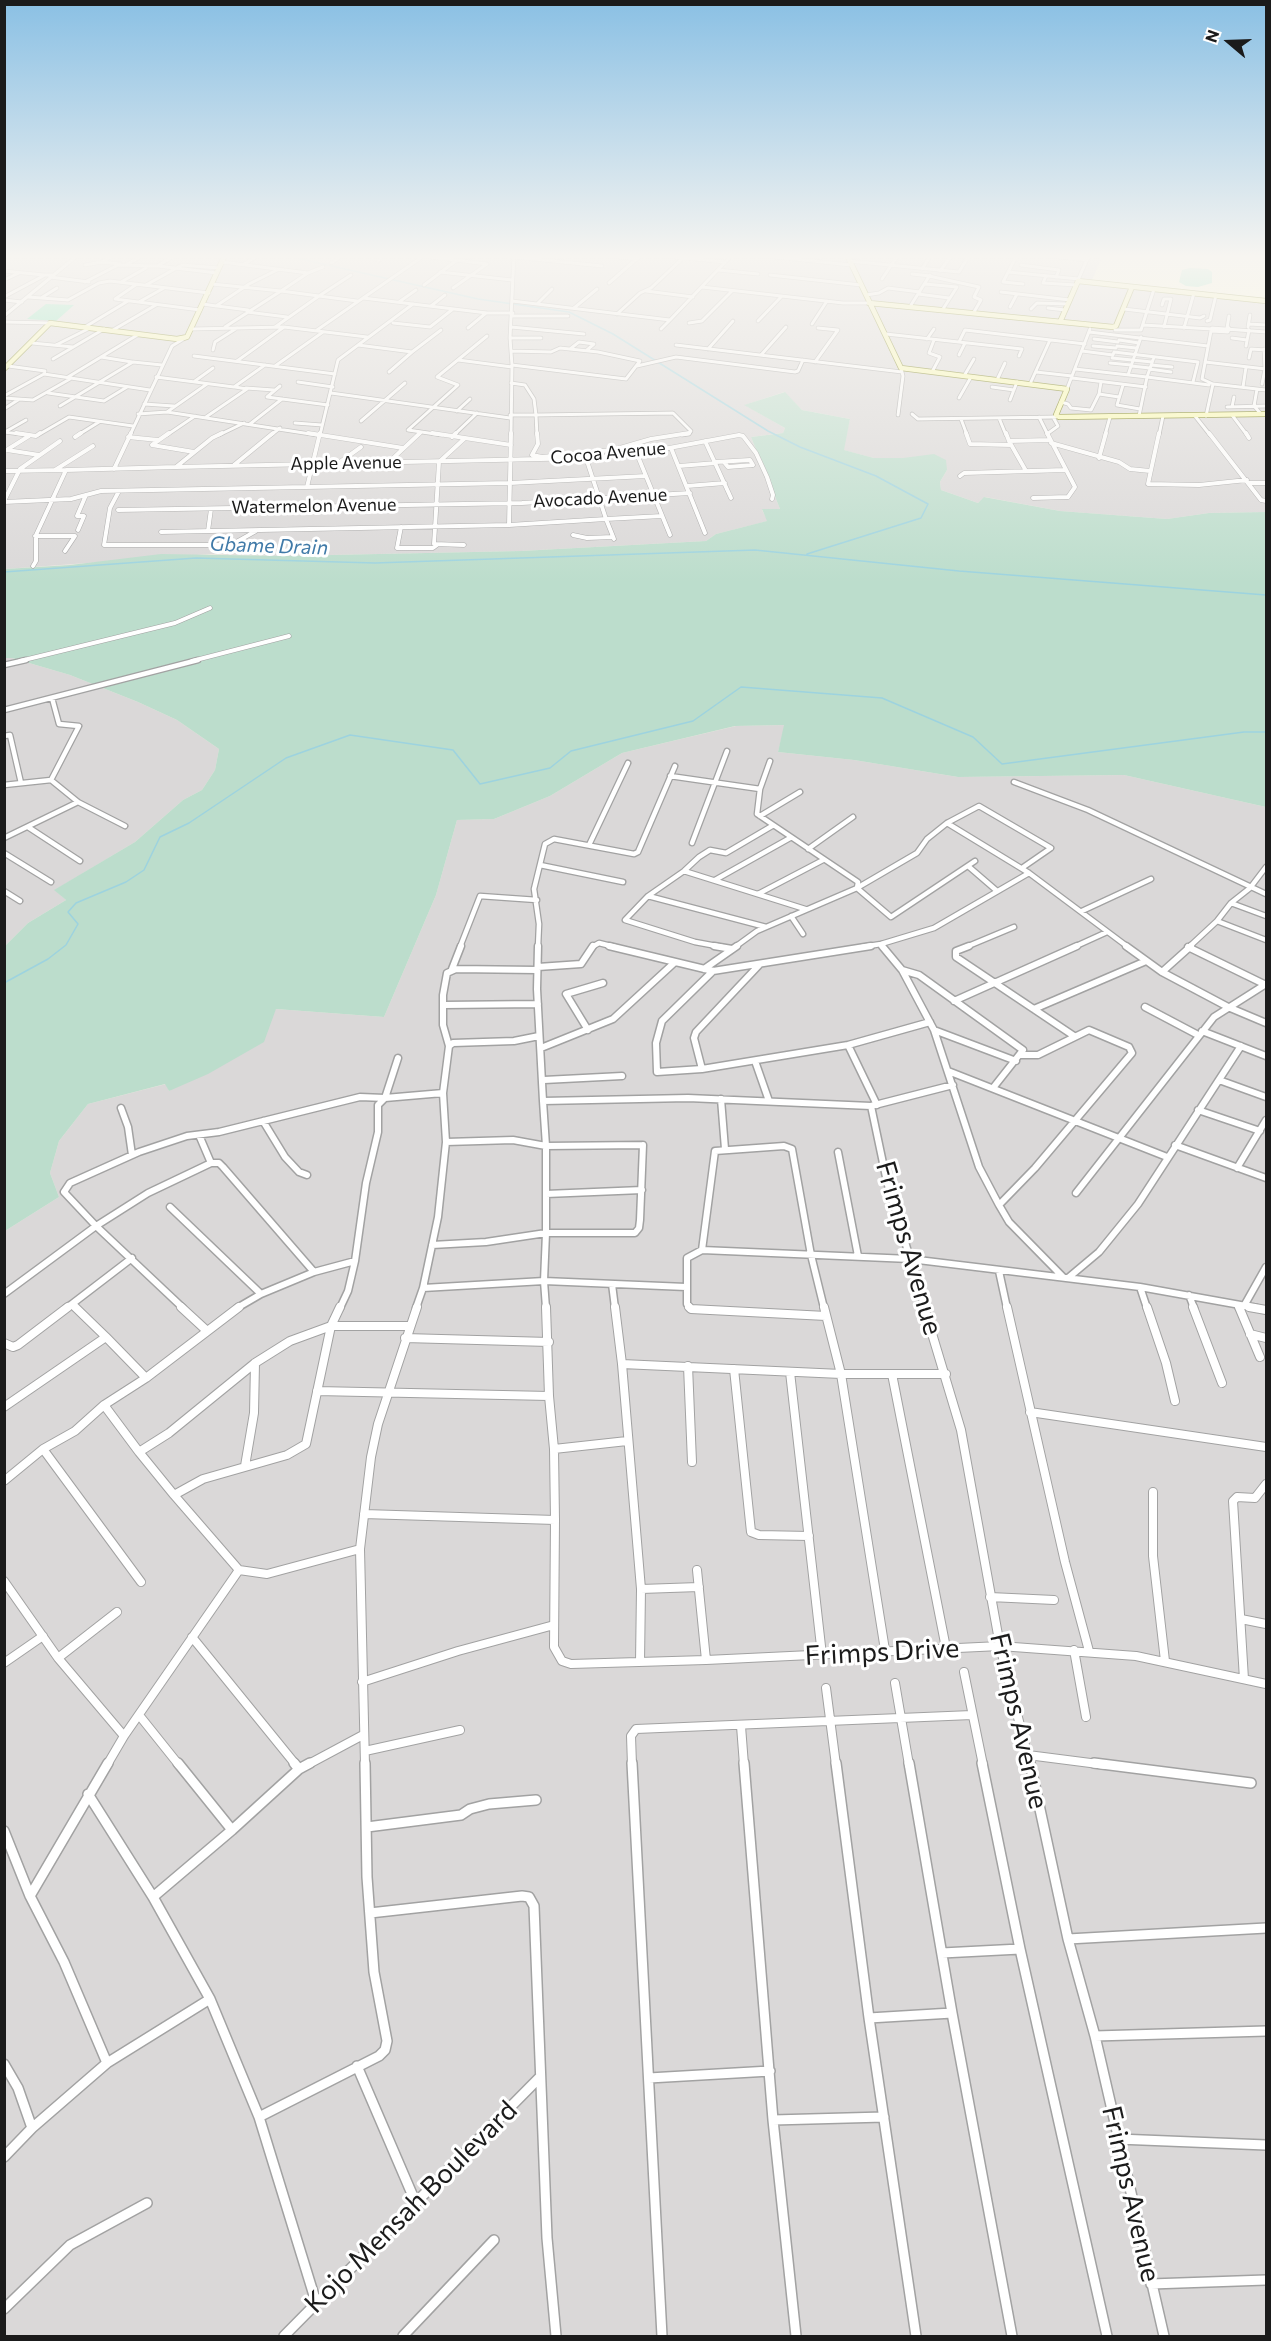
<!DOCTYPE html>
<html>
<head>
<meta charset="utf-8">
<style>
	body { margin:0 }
	#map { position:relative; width:1271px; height:2341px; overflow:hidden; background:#eee9e0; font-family:Commissioner,sans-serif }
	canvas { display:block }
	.frame { position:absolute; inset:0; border:6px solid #1b1b1b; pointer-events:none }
	.north { position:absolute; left:1199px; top:12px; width:60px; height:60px; -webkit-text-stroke:4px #fff; paint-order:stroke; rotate:289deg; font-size:16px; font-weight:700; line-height:24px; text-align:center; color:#1b1b1b }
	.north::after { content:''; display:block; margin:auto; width:21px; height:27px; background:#1b1b1b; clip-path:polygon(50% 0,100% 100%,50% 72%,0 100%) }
</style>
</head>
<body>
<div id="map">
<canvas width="1271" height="2341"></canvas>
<div class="frame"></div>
<div class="north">N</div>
</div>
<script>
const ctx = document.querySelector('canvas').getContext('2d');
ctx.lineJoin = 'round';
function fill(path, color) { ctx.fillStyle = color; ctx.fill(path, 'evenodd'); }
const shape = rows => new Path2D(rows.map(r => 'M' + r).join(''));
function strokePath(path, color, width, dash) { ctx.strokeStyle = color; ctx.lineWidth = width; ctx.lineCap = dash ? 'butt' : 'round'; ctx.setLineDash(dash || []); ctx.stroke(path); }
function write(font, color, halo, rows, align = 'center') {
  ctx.font = font + ' Commissioner,sans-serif'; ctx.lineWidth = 6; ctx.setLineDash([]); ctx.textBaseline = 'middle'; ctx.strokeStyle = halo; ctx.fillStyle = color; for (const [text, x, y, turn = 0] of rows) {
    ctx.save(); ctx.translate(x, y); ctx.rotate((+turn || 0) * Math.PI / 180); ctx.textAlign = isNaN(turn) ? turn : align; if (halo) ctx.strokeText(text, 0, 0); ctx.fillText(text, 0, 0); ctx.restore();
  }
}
fill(shape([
	[5,255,1266,255,1266,512,1209,513,1167,519,1060,511,985,497,978,503,941,490,940,482,947,470,903,458,874,458,843,450,850,419,802,410,784,392,745,405,785,428,783,433,751,437,780,509,762,510,768,521,716,534,706,541,521,551,284,556,211,554,5,569],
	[4,658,12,658,70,675,138,702,177,720,219,749,215,770,202,790,183,800,135,842,55,890,66,900,28,923,5,946],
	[785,725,778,752,854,760,958,777,1124,775,1266,807,1266,2336,5,2336,5,1231,59,1197,50,1173,59,1141,88,1104,166,1084,169,1091,276,1009,384,1017,436,895,457,820,494,819,550,796,622,753,736,726]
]), '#dad8d8');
fill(shape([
	[1103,255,1259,255,1266,261,1266,298,1092,280]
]), '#fffdd8');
fill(shape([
	[785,392,802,410,850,419,844,450,874,458,903,458,934,454,946,460,947,470,940,482,941,490,978,503,984,497,1060,511,1167,519,1209,513,1266,512,1266,807,1124,775,958,777,854,760,778,752,784,725,735,726,622,753,550,796,494,819,457,820,436,895,384,1017,276,1009,264,1042,208,1074,169,1091,165,1084,88,1104,59,1141,50,1173,59,1197,5,1231,5,946,28,923,66,900,54,890,135,842,183,800,202,790,215,770,219,749,177,720,138,702,70,675,12,658,5,658,5,569,70,565,161,554,284,556,521,551,706,541,716,534,767,521,762,509,780,509,751,437,783,433,785,428,744,405]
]), '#bcddcc');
fill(shape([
	[1190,268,1208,269,1212,272,1212,283,1198,287,1186,286,1179,282,1182,270],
	[46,304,74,305,56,321,27,319]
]), '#78e3b4');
strokePath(shape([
	[283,255,478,299,569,312,613,334,768,431,800,447,876,476,928,504,921,518,807,554],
	[4,572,196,558,375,563,755,550,959,571,1266,595],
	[4,983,48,959,66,945,78,924,68,912,76,903,126,882,144,870,160,837,189,823,286,758,350,735,453,750,480,784,550,768,571,751,693,721,741,687,882,698,973,737,1002,764,1244,732,1266,732]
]), '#9dd3df', 1.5);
const streetFar5 = shape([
	[114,255,102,262,120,264],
	[463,255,469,256],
	[601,255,637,259],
	[654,255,725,262],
	[756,255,851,265],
	[1017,255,1003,282,1023,284],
	[1042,255,1087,260],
	[423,256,487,264],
	[514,257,602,266],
	[4,258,9,255],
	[378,261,384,255],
	[849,261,959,272,968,257,957,255],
	[331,263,343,255],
	[127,264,144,255],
	[244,264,259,255],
	[85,265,102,262],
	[1021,265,1059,270,1056,277],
	[158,266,217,273],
	[922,269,931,255],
	[718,270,758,274],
	[4,271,44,275],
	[940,271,952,255],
	[440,272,512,280],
	[1008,272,1079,279],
	[308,273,323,267],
	[912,274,930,276],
	[770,275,861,285],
	[929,276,979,287,974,297,981,300,974,312],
	[1046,276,1043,283,1076,285],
	[50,277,89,282],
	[882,279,898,255],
	[4,280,19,273],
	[1078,280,1089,255],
	[85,282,118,265,157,266,176,255],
	[121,282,146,268],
	[609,283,641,255],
	[137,284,115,299,200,310],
	[212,284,281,291,308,273,222,262],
	[925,284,957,287],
	[146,285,182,265,219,268],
	[424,285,457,260],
	[702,287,843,303,869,303],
	[453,288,487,264],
	[646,291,693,297],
	[1001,292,1070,300],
	[918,294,949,298],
	[866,295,879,293,888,288,920,292],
	[4,297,45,275,52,275],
	[28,297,68,300,99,283,110,281,209,293],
	[41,298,57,288],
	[363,298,487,313,513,313],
	[4,300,22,302],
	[512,301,670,320,732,255],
	[139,302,164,288],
	[399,302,416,290],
	[203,304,216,306,249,284,279,269],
	[537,304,552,289],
	[911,305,930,275],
	[1162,305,1164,299,1171,299,1164,327],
	[217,306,248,310],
	[431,306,445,295],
	[1010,307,1017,294],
	[574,308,597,289],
	[1048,308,1065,310],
	[943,309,957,287],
	[1031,309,1037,303,1067,304],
	[1124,309,1200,318,1204,316],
	[247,312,287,317],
	[617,314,640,293,651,288,683,258],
	[4,316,78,255],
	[513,316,568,316],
	[758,321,781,297],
	[1207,321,1210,320,1216,295],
	[4,322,50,323],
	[393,323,430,327,453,309],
	[689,323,702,321,732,291],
	[812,324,827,301],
	[1249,324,1266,325],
	[1143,325,1212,329],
	[85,327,128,301],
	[225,327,281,291,319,296,351,275],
	[275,327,319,296,357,301],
	[511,327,584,334],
	[1248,327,1250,315],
	[468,328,486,313],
	[1184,328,1194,293],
	[1227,328,1229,316],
	[192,329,284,327,367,337],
	[661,329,670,320],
	[1214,329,1212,328,1266,332],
	[113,330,156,305],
	[317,330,425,255],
	[1115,330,1141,330,1154,289],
	[1089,332,1208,346],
	[886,334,1022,349,1019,356],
	[510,338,541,338],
	[1232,338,1247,340],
	[927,339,934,329],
	[1094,339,1118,342],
	[1119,340,1139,343],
	[959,342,965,330,1085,344],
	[32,343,73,347],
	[56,345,90,328],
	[358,345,412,352,441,330],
	[676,345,902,372],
	[1093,346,1116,348],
	[1117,346,1136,348],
	[1246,346,1249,330],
	[570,349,579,342,594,344,587,350],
	[708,349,733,321],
	[213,350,215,342,237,328],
	[511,351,551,352,560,348,598,352,640,361,626,379,512,365],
	[1082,351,1113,355,1114,352,1198,362,1193,382],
	[761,355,786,327],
	[959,355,965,343],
	[194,356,335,374],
	[101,357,132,362],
	[1112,358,1152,362],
	[1249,358,1251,349,1266,350],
	[53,359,104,329],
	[458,360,512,367],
	[237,361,284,327],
	[815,362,838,330,818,328],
	[1205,362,1266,369],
	[1110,363,1131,365],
	[1151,365,1172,367],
	[8,366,45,371,44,374,150,390],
	[275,366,323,332],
	[637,366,676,357,795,372,798,371,803,360],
	[1131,366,1150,368],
	[1075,369,1147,377,1154,357],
	[1149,369,1171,372],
	[389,372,412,352],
	[932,372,940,357,929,353,934,340],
	[1036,372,1072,376],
	[1128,375,1141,337],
	[964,376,974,359],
	[68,377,139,334],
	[156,377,234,387,265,365],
	[1072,378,1146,387],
	[997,380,1005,363],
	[195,381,213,368],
	[298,382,333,387],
	[1101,382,1099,394,1119,397],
	[1030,384,1050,340],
	[1213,384,1266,390],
	[1262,384,1265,369,1264,349],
	[1123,385,1117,405,1140,409],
	[280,386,267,397,328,405],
	[992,387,1014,390],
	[1243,387,1246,367],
	[246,388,274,390],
	[1067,389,1090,329],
	[1257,389,1254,406,1261,414],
	[48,393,104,401,127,387],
	[331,393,510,418],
	[4,396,44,374],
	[4,398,33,400,70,379],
	[959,398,971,377],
	[1010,400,1017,382],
	[1061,402,1068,404,1071,408,1091,410,1099,394],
	[144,404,174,406],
	[60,406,133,362,162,365],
	[1227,407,1266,406],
	[1232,407,1234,397],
	[4,409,18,400],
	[457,411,470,399],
	[167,412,317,435],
	[138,414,167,412,207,384],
	[912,414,918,419,1056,417],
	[510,415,536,415,534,399,525,385,511,383],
	[898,415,903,376,901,368],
	[1232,415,1247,435],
	[1139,416,1147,377,1209,385],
	[1195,416,1210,435],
	[1206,416,1213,384,1202,379,1211,331,1228,332,1229,328],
	[206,417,247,389,235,387],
	[1039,417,1048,435],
	[999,418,1006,435],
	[961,419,967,435],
	[361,421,405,383],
	[295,423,322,425],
	[250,424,282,399],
	[4,432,28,435],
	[5,432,26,420],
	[1047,434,1058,426,1053,417],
	[38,435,69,417,133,426],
	[78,435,99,422],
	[130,435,172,346,185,338],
	[167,435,195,416],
	[219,435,244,423],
	[271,435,280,428],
	[320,435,338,360,413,304],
	[418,435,420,433],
	[442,435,408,430,458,385,437,377,487,336],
	[454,435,477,413],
	[511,435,512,365,510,338,514,255],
	[537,435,536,415,673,413,691,431,689,434,682,435],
	[1105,435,1110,417],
	[1159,435,1163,416]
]);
const streetFar4 = shape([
	[16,433,36,436,40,433],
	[169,433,152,445,194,452],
	[222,433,212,438,176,467,586,458,637,454,739,435,743,436,756,453,767,477,773,495,772,499],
	[308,433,403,448],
	[432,433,511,445],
	[537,433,538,444,532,455,542,457,613,450,651,439,689,433],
	[966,433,970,444,1011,445],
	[1006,433,1009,441,1050,440],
	[1159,433,1148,484,1199,485,1247,480],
	[1209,433,1261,500,1266,501],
	[1246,433,1249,438],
	[75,437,81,433],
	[128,437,158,440],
	[452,437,456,433],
	[464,439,439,462,434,544,464,545],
	[705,441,731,498],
	[1009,441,1026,471],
	[1051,443,1119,462,1130,469,1150,471],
	[671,448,705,533],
	[7,450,39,455],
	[5,451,29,436],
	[637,454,670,535],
	[1099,458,1106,433],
	[340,462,361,447],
	[389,462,420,433],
	[716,462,750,460,753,465],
	[724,462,728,467,753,465],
	[234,465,273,433],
	[679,466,716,463],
	[114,469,131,433],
	[55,470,93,446],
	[66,470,176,467],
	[4,471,66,470,36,535,36,561,33,566],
	[960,476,964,473,1065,470],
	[1249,483,1266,483],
	[687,486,725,483],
	[307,487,320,433],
	[119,491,110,508,104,545,231,545,256,531],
	[1033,498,1068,497,1075,487,1047,433],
	[4,501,20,469,60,441],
	[4,502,71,499,101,491,510,483,646,476],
	[118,510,522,503,690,493],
	[509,525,511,433],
	[401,527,397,548,433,548,437,545],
	[78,530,84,516,77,516,86,495],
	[208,531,211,509],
	[161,532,509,525,606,519,586,458],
	[573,535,587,538,613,537],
	[35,536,75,536,65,551],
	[614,539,606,519,662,516],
	[20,661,175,623,210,608],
	[192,661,289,636]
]);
const streetFar3 = shape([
	[4,665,26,660],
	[4,710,198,660],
	[4,736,10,735,21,783],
	[770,761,760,789,757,814,858,882,857,888,891,917,975,861],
	[670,776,760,789],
	[51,780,79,726,59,724,52,698],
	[1014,782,1088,810,1266,894],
	[4,785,51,780,78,802,125,826],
	[760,816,800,792],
	[947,823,1029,873,1128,947],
	[28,827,80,861],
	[4,838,78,802],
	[692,843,727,751],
	[589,845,628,763],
	[808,849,853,817],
	[4,853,51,882],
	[540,865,623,882],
	[968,866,997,891],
	[684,871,805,909],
	[715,880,790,838],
	[4,891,20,901],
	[758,894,823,860],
	[648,896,766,927],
	[1231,903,1266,916],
	[1082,911,1151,879],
	[791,916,803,934],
	[1217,921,1266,940],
	[881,944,883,947],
	[460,947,480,896,537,900],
	[538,947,539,924,534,889,545,844,554,839,634,854,638,852,675,766],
	[592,947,599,943,615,947],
	[722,947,695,942,625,920,648,896,684,871,699,857,710,850,726,853,772,826],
	[735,947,757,931,857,888,917,853,927,839,947,823,979,806,1051,848,1022,868],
	[862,947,881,944,934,928,1029,873],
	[966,947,1014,927],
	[1074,947,1107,932],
	[1189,947,1217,921,1231,903,1250,888,1266,867]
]);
const streetFar2 = shape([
	[538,946,537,989,543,1101,688,1098,871,1106,953,1085],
	[609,946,713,971,871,946],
	[714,946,732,949],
	[882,946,902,970,934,1030,979,1167,999,1205,1009,1222,1063,1277],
	[969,946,956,951,956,957,1074,1036],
	[1126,946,1162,972,1228,1007,1266,1023],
	[1188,947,1266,985],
	[538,967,581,964,593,946],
	[452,969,461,946],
	[704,969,737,946],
	[902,970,919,975,1023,1050,993,1088],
	[713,971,662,1021,656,1043,657,1072,702,1069,848,1045,930,1022],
	[1162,972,1191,946],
	[954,1001,1077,946],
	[444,1005,538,1004],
	[1145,1007,1198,1035],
	[1034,1009,1146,961],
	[588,1030,566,994,603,983],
	[934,1030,1016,1061],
	[1202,1031,1266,1056],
	[848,1045,877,1105],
	[449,1046,443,1025,443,995,447,973,456,969,537,970],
	[541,1048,613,1019,674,963],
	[755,1061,769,1101],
	[702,1069,694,1038,696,1032,760,964],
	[948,1071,1167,1157],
	[544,1080,622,1076],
	[1219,1080,1266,1097],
	[721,1099,725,1149],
	[543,1101,546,1146],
	[871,1106,887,1182,925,1308],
	[121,1108,128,1127,132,1155],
	[1198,1110,1260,1131],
	[263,1121,285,1157,299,1172,307,1175],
	[199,1135,211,1163],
	[446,1142,513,1140,546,1146],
	[643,1145,640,1220,639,1228,635,1233,546,1233,546,1146,643,1145],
	[1175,1145,1266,1178],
	[838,1152,858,1256],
	[1237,1168,1266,1120],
	[1076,1193,1214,1017,1266,984],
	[546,1194,642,1190],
	[999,1205,1035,1168,1132,1053,1129,1047,1089,1030,1038,1055,1021,1055],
	[170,1207,261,1294],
	[702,1250,715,1151,784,1146,792,1149,811,1255,824,1308],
	[999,1271,1007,1308],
	[1068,1278,1099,1252,1138,1204,1241,1046],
	[612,1284,615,1308],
	[1140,1287,1147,1308],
	[423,1288,544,1281,546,1233,486,1242,432,1245],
	[4,1294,96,1226,148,1193,211,1163,219,1163,223,1167,314,1272],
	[1189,1295,1194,1308],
	[1238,1305,1239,1308],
	[1244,1306,1266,1267],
	[66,1308,72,1304],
	[76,1308,72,1304,132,1258],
	[183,1308,96,1226,64,1192,70,1183,139,1152,187,1136,219,1132,360,1097,385,1098,398,1058],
	[237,1308,261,1294,314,1272,355,1261],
	[340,1308,348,1291,355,1261,366,1183,378,1132,378,1105,385,1098,443,1093],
	[416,1308,423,1288,438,1217,446,1142,443,1093,449,1046,453,1043,514,1041,539,1036],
	[546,1308,544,1281,686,1287],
	[690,1308,687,1304,687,1258,702,1250,910,1259,1140,1287,1257,1308]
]);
const streetFar1 = shape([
	[181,1307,206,1330],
	[340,1307,331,1326,306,1444,287,1455,203,1479,174,1495,239,1570,267,1574,360,1549],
	[546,1307,549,1396],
	[615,1307,622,1364,641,1589],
	[689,1307,691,1309,826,1316],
	[824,1307,841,1374,885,1650],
	[924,1307,961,1430,1000,1646,1030,1765],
	[1007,1307,1065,1562,1089,1651],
	[1147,1307,1166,1363,1175,1401],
	[1193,1307,1222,1383],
	[1239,1307,1260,1357],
	[1249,1307,1266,1310],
	[1250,1334,1266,1338],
	[106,1337,146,1378],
	[405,1338,549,1342],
	[4,1343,13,1347,18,1345,68,1307],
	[622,1364,841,1374,946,1374],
	[688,1366,692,1462],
	[734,1369,751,1532,759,1535,809,1536],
	[790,1372,822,1655],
	[892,1374,946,1648],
	[317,1391,549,1396,554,1449,555,1520,364,1514],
	[104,1405,139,1452,169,1433,255,1363,290,1341,331,1326,409,1326],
	[4,1407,106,1337,75,1307],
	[1030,1412,1266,1447],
	[43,1449,141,1582],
	[554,1449,627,1441],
	[139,1452,174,1495],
	[245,1466,254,1413,255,1363],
	[4,1481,43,1449,75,1431,104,1405,146,1378,239,1307],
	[1153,1492,1153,1556,1165,1661],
	[555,1520,554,1647,562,1661,571,1664,706,1660,697,1570],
	[4,1581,58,1658,124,1736],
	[990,1597,1054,1600],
	[1241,1619,1266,1624],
	[192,1637,296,1765],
	[1074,1650,1086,1717],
	[58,1658,117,1612],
	[706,1660,1000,1646,1136,1656,1266,1684],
	[640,1662,641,1589,699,1587],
	[4,1663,43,1636],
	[964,1672,983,1765],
	[1244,1679,1233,1501,1237,1497,1255,1498,1266,1484],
	[362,1682,458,1651,554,1625],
	[895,1683,909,1765],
	[826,1688,836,1765],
	[139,1715,179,1765],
	[741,1726,744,1765],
	[365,1751,460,1730],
	[1028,1755,1106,1765],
	[107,1765,124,1736,239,1570],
	[307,1765,363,1735],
	[365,1765,360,1549,371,1457,378,1424,417,1307],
	[632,1765,631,1736,636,1729,972,1715]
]);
const street = shape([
	[178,1763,232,1830,153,1897,210,1999,259,2117,316,2302],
	[294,1763,299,1769],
	[632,1763,662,2336],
	[744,1763,773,2120,796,2336],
	[836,1763,869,2018,916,2336],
	[909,1763,952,2013,1012,2336],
	[982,1763,1020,1949,1107,2336],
	[1030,1763,1068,1939,1095,2036,1164,2336],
	[1094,1763,1251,1783],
	[88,1794,153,1897],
	[367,1827,461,1815,470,1809,489,1804,536,1800],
	[232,1830,299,1769,310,1763],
	[4,1831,30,1896,64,1962,107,2063],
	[30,1896,108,1763],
	[370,1913,522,1896,529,1897,534,1906,547,2238,556,2336],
	[1068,1939,1266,1928],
	[942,1953,1020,1949],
	[869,2018,952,2013],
	[1095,2036,1266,2031],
	[4,2064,18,2088,32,2128,4,2157],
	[357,2066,415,2201],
	[649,2078,770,2071],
	[259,2117,379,2056,385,2050,387,2041,374,1972,367,1877,365,1763],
	[773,2120,884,2117],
	[32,2128,107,2063,210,1999],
	[1118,2139,1266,2145],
	[1151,2284,1266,2280],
	[4,2309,70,2245,147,2203],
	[284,2336,539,2078],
	[403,2336,494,2240]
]);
const secondary = shape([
	[847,255,901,368,1067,389,1056,415,1059,417,1266,414],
	[869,303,1113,327,1116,326,1132,287],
	[1060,322,1078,281,1266,301],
	[4,369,50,323,177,339,187,337,225,255]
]);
strokePath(streetFar5, '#a2a2a2', 4.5);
strokePath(streetFar4, '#a2a2a2', 5);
strokePath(streetFar3, '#a2a2a2', 7);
strokePath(streetFar2, '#a2a2a2', 9);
strokePath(streetFar1, '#a2a2a2', 10);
strokePath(street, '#a2a2a2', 12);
strokePath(secondary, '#6e7500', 6);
strokePath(streetFar5, '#fff', 3);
strokePath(streetFar4, '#fff', 4);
strokePath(streetFar3, '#fff', 4.5);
strokePath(streetFar2, '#fff', 6);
strokePath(streetFar1, '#fff', 8);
strokePath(street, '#fff', 9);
strokePath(secondary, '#fdfdaf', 4.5);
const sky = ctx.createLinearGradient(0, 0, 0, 583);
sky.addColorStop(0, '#8ac0e4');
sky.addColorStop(0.44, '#f7f5f1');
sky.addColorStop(1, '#f7f5f100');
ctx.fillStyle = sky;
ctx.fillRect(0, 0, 1271, 583);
write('18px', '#1b1b1b', '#fff', [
	["Cocoa Avenue",608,453,-5],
	["Apple Avenue",346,463,-1],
	["Avocado Avenue",600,498,-3],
	["Watermelon Avenue",314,506,-1]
]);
write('italic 20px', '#407aa8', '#fff', [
	["Gbame Drain",269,546,2]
]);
write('27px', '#1b1b1b', '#fff', [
	["Frimps Avenue",909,1248,74],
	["Frimps Drive",882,1652,-3],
	["Frimps Avenue",1019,1721,77],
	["Frimps Avenue",1131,2194,77],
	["Kojo Mensah Boulevard",411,2207,-45]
]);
</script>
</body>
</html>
